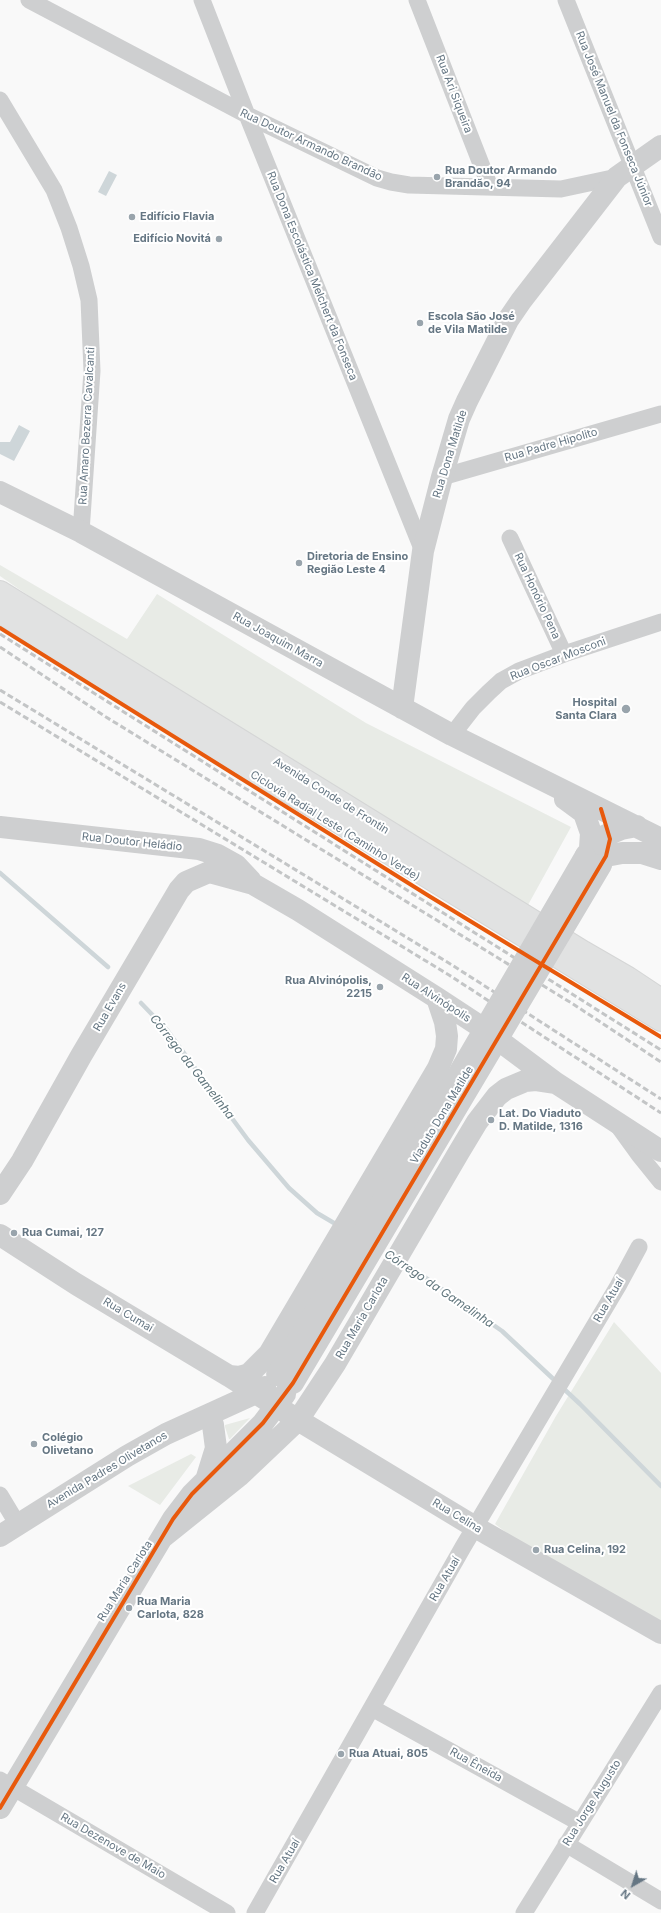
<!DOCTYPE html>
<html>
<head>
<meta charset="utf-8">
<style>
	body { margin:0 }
	#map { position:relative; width:661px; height:1913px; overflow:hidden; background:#f9f9f9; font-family:Inter,sans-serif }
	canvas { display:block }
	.north { position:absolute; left:613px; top:1865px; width:40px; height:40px; -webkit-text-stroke:3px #fff; paint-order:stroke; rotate:219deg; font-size:11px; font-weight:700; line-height:16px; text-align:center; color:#657683 }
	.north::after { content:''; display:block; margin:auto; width:14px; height:18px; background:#657683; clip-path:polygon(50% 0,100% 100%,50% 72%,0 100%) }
</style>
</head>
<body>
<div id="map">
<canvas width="661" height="1913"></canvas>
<div class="north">N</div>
</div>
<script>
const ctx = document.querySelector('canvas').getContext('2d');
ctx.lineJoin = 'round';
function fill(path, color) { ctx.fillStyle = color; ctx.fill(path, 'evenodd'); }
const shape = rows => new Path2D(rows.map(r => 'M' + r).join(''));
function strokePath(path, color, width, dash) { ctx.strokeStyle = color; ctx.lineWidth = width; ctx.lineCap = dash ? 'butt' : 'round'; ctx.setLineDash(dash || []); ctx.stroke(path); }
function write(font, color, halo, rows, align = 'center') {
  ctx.font = font + ' Inter,sans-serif'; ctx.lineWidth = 4; ctx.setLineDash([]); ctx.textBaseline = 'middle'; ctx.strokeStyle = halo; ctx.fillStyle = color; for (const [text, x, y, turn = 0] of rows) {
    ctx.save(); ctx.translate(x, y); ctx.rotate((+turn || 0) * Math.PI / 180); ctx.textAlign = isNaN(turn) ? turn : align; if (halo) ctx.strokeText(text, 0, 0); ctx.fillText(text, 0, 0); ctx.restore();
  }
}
fill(shape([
	[0,565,127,639,157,594,366,723,571,827,528,905,352,801,114,655,0,576],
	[614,1322,661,1373,661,1625,524,1546,495,1524,556,1416],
	[250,1418,230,1439,229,1439,225,1427,225,1425],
	[191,1454,196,1457,160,1505,128,1486]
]), '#e8ebe6');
fill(shape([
	[109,171,117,175,106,196,98,192],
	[19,425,30,431,14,461,0,454,0,442,10,442]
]), '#ced6d9');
strokePath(shape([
	[0,873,108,967],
	[141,1003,167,1030,248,1140,289,1188,317,1213,339,1226],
	[401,1262,419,1273,502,1331,580,1404,661,1486]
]), '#ced6d9', 4.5);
const trunk = shape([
	[0,592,583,952,628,978,661,1000],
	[0,612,171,722,324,813,661,1020]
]);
strokePath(trunk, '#d5d6d6', 24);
strokePath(shape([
	[29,0,247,115,377,178,391,182,409,185,561,189,617,177],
	[202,0,247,115,423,551],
	[417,0,490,187],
	[566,0,661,237],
	[0,100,54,190,69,228,81,266,89,300,92,371,81,532],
	[442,477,661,414],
	[510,538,564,654],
	[452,735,473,708,489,692,501,681,519,671,564,654,661,622],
	[619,1127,640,1156,661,1182],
	[0,1495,18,1525],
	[372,1708,580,1823],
	[0,1780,227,1913],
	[566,1844,661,1901],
	[255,1913,463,1547,618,1286,639,1247],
	[524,1913,661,1693]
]), '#cecfd0', 17);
strokePath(shape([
	[0,492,81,532,452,735,661,839],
	[402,708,423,551,442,477,459,419,467,401,508,320,521,301,617,177,661,146],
	[565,799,584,813,591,833,590,848],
	[0,827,199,849,218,855,236,865,251,881],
	[586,855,602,837,621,829,637,826],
	[606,856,622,853,642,853,661,859],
	[0,1194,22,1161,81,1056,179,890,186,882,209,872,253,884,298,910,437,998,481,1027,556,1083,661,1151],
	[0,1235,76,1284,229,1376,298,1420,475,1527,661,1633],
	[229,1376,240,1377,249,1374,269,1354,438,1068,446,1049,447,1036,445,1022,437,998],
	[207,1477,216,1448,213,1425,210,1415],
	[0,1536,127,1456,166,1434,256,1393,265,1387],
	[163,1537,239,1476,298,1420,335,1364,459,1152,477,1122,497,1096,506,1089,525,1081,536,1080,556,1083],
	[0,1808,173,1519,192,1494,263,1423,285,1394]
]), '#cecfd0', 22);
strokePath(trunk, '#e1e2e2', 22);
strokePath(shape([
	[0,634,661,1050],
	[0,647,106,717,573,1004,661,1062],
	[0,690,452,965,661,1099],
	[0,702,449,975,661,1113]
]), '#c3c5c6', 3, [6, 3]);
strokePath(shape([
	[277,1375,430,1123,585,857],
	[293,1383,601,865]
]), '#cecfd0', 22);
strokePath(shape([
	[0,628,429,896,661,1037],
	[0,1808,173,1519,192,1494,263,1423,293,1383,606,856,610,839,601,809]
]), '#e8590c', 4);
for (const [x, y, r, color] of [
	[437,177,4,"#99a4ac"],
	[132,217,4,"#99a4ac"],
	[219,239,4,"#99a4ac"],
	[420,323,4,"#99a4ac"],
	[299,563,4,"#99a4ac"],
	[626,709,5,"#99a4ac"],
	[380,987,4,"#99a4ac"],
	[491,1120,4,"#99a4ac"],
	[14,1233,4,"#99a4ac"],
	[34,1444,4,"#99a4ac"],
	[536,1550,4,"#99a4ac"],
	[129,1608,4,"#99a4ac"],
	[341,1754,4,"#99a4ac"]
]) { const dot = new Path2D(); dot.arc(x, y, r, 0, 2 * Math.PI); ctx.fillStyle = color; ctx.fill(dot); strokePath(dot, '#fff', 1.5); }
write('11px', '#657683', '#fff', [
	["Rua Ari Siqueira",454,94,69],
	["Rua José Manuel da Fonseca Júnior",614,119,68],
	["Rua Doutor Armando Brandão",311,145,25],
	["Rua Dona Escolástica Melchert da Fonseca",312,276,68],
	["Rua Amaro Bezerra Cavalcanti",87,426,-87],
	["Rua Padre Hipolito",551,445,-16],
	["Rua Dona Matilde",450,454,-73],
	["Rua Honório Pena",537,596,65],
	["Rua Joaquim Marra",278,640,29],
	["Rua Oscar Mosconi",558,659,-21],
	["Avenida Conde de Frontin",331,796,32],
	["Ciclovia Radial Leste (Caminho Verde)",335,826,32],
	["Rua Doutor Heládio",132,842,6],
	["Rua Alvinópolis",436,998,33],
	["Rua Evans",110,1007,-60],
	["Viaduto Dona Matilde",442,1115,-59],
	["Rua Atuaí",609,1300,-60],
	["Rua Cumai",128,1315,31],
	["Rua Maria Carlota",362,1318,-60],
	["Avenida Padres Olivetanos",107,1470,-31],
	["Rua Celina",457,1516,31],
	["Rua Atuaí",445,1579,-60],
	["Rua Maria Carlota",125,1581,-58],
	["Rua Êneida",476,1765,29],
	["Rua Jorge Augusto",592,1803,-58],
	["Rua Dezenove de Maio",113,1846,30],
	["Rua Atuaí",285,1861,-60]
]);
write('bold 11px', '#657683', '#fff', [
	["Rua Doutor Armando",445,171],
	["Brandão, 94",445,184],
	["Edifício Flavia",140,217],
	["Edifício Novitá",211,239,"right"],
	["Escola São José",428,317],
	["de Vila Matilde",428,330],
	["Diretoria de Ensino",307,557],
	["Região Leste 4",307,570],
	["Hospital",617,703,"right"],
	["Santa Clara",617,716,"right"],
	["Rua Alvinópolis,",372,981,"right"],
	["2215",372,994,"right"],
	["Lat. Do Viaduto",499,1114],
	["D. Matilde, 1316",499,1127],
	["Rua Cumai, 127",22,1233],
	["Colégio",42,1438],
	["Olivetano",42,1451],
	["Rua Celina, 192",544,1550],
	["Rua Maria",137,1602],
	["Carlota, 828",137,1615],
	["Rua Atuai, 805",349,1754]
], 'left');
write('italic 12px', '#60757c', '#fff', [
	["Córrego da Gamelinha",192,1067,52],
	["Córrego da Gamelinha",439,1289,34]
]);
</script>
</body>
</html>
